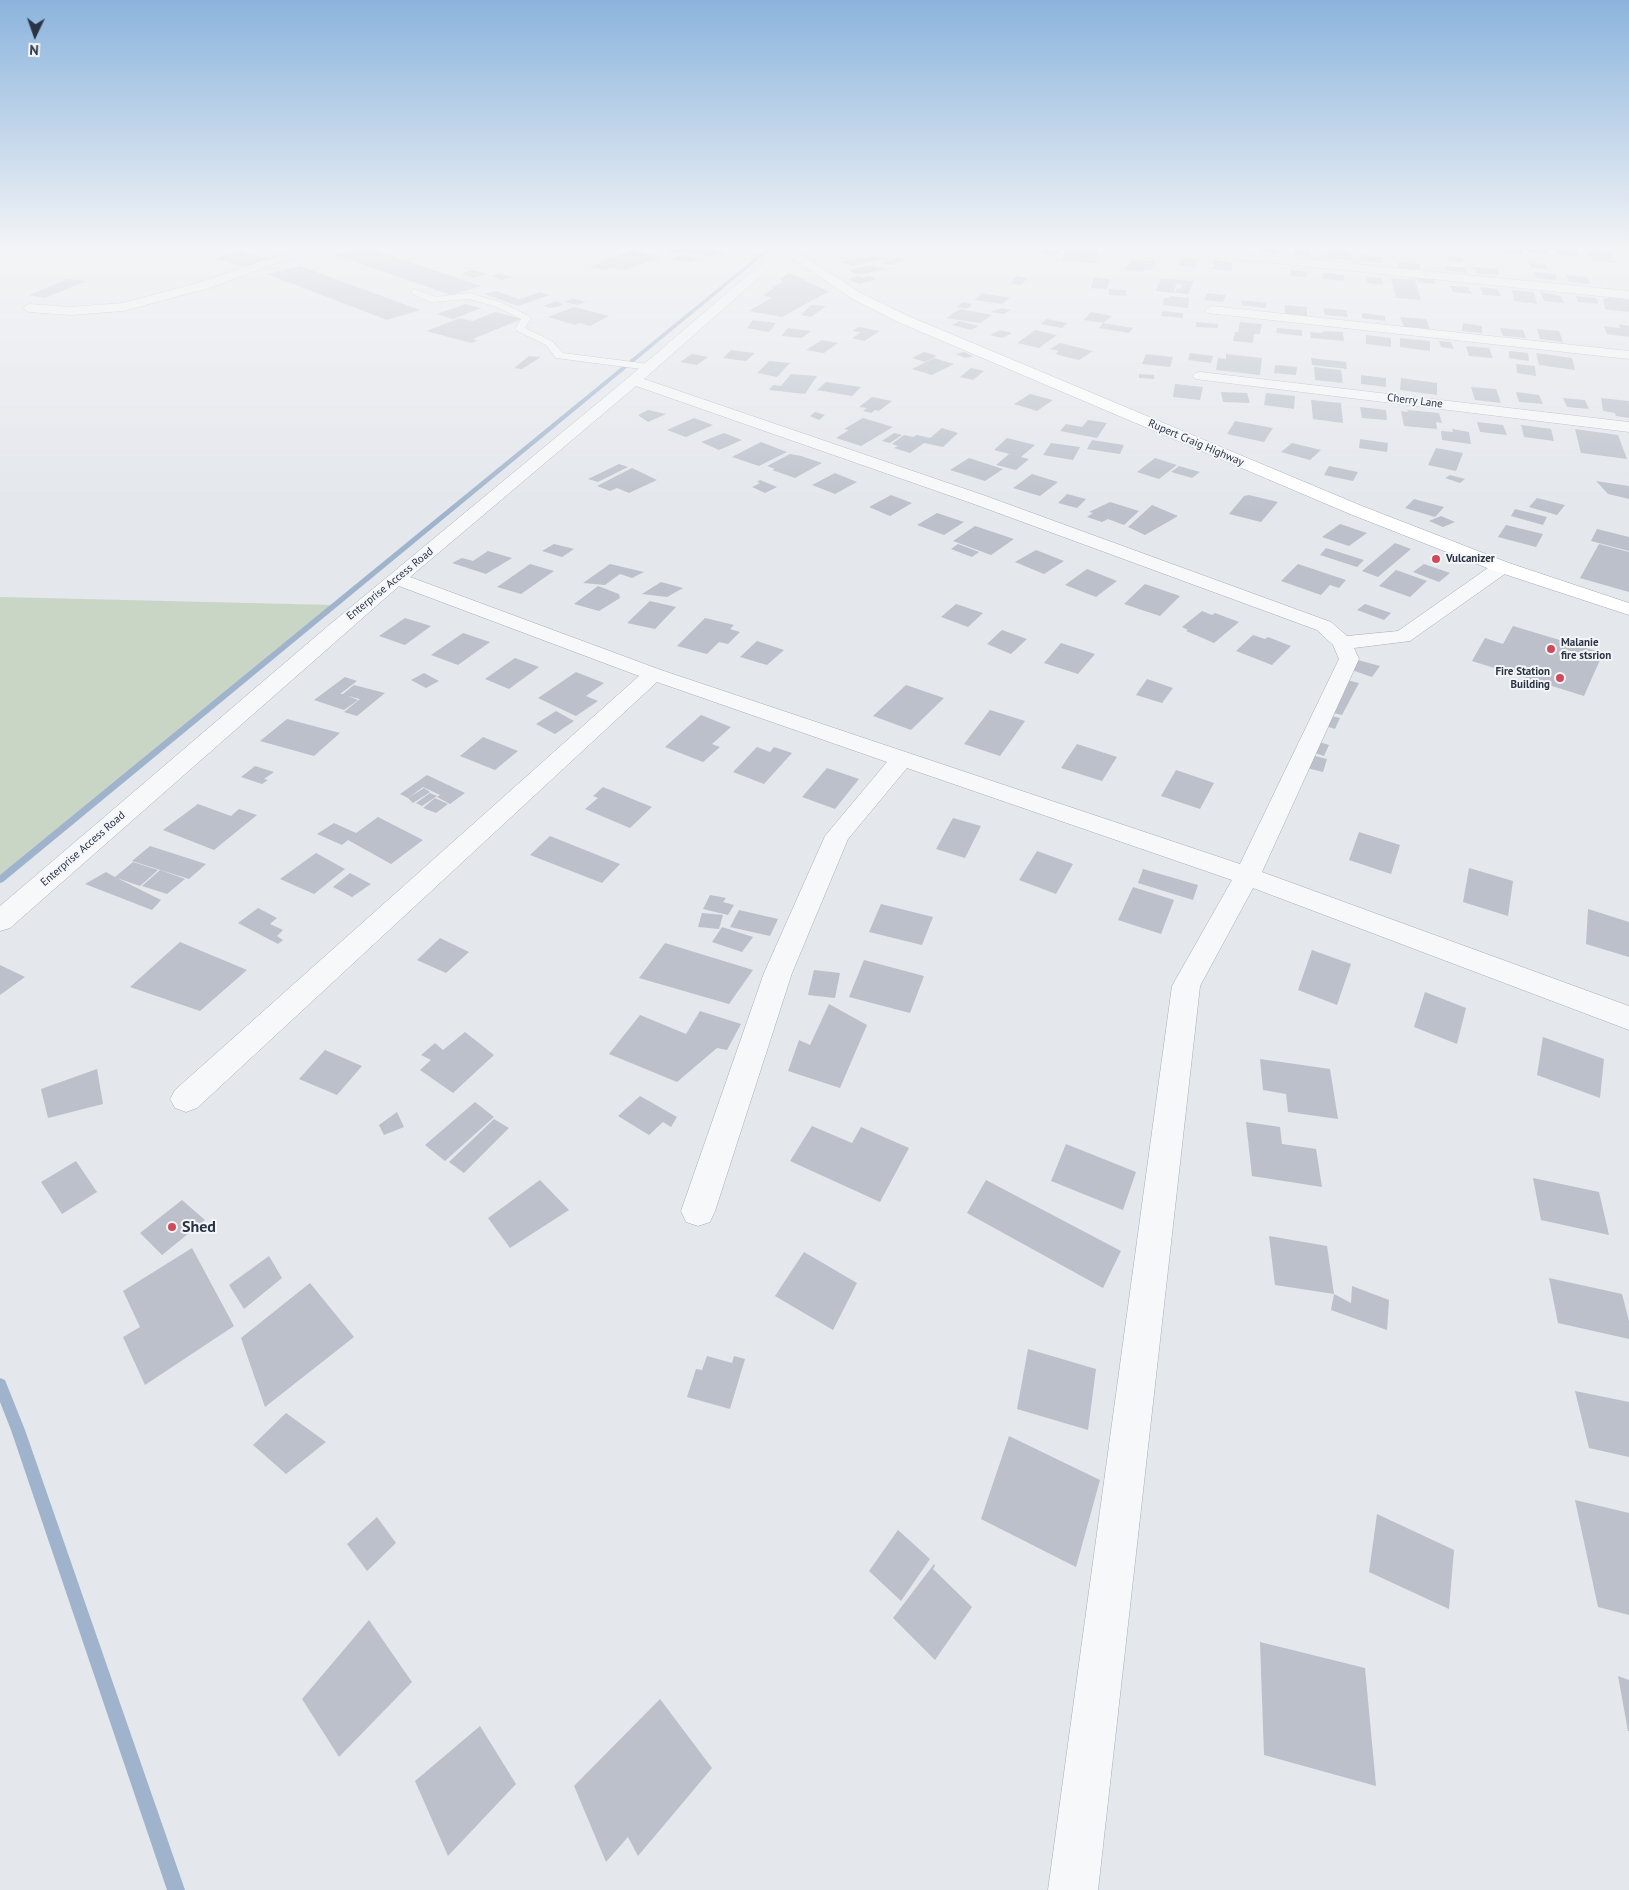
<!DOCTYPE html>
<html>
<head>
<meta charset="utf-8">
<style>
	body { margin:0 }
	#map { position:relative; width:1629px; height:1890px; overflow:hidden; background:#e4e7ec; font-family:"PT Sans",sans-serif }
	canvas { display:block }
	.north { position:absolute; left:10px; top:10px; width:50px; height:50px; -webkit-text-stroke:4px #f4f6f9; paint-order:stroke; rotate:183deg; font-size:14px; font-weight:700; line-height:20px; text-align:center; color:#2b3445 }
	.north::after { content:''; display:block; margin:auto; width:18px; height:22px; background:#2b3445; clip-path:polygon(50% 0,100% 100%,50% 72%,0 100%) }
</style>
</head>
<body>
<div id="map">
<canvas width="1629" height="1890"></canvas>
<div class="north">N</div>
</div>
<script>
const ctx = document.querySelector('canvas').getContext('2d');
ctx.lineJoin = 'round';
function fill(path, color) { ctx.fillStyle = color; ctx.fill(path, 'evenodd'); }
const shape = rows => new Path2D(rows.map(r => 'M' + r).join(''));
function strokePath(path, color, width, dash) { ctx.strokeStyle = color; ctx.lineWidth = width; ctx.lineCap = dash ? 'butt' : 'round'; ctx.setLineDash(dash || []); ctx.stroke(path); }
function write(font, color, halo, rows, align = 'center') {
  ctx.font = font + ' "PT Sans",sans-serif'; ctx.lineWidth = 4; ctx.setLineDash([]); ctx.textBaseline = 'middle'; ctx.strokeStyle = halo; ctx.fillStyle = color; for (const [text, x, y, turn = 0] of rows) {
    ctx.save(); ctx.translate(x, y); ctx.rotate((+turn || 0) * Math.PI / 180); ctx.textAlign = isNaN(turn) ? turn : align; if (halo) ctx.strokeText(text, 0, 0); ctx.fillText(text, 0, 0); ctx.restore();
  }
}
fill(shape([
	[0,597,333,605,0,882]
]), '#c9d6c5');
fill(shape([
	[766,249,771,249,3,882,0,883,0,875,766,249],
	[0,1378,5,1380,25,1430,185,1890,167,1890,11,1430,0,1402,0,1378]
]), '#9fb4cc');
fill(shape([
	[356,249,372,249,481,286,451,295,335,255],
	[671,249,708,249,708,250,697,254,684,251,678,253,668,251],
	[1047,249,1061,249,1055,255,1040,253],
	[1065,249,1090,249,1099,250,1096,263,1062,261],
	[1261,249,1279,249,1279,254,1261,252],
	[1497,249,1522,249,1524,254,1498,252],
	[1526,249,1547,249,1549,254,1528,252],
	[1554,249,1576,249,1580,256,1557,255],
	[633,250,661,257,626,270,612,267,605,270,589,267],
	[710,250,723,252,713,257,700,255],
	[1294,250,1310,251,1310,257,1294,255],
	[1328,250,1351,252,1351,260,1327,258],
	[1586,250,1611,252,1617,263,1593,261],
	[240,251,268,259,259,262,264,263,247,268,216,258],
	[680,255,699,258,691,262,671,259],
	[1360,255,1381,257,1383,263,1361,261],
	[871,256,880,259,853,266,841,262],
	[1447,256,1461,257,1464,262,1449,261],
	[898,258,906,260,890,265,882,263],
	[1181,258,1196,259,1195,267,1179,266],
	[1131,259,1155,261,1151,270,1144,270,1143,272,1125,270],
	[1214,260,1233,262,1231,271,1213,269],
	[1398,262,1420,264,1420,270,1399,268],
	[1529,263,1545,264,1548,269,1532,268],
	[873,265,884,269,863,274,856,274,848,270],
	[300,266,420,310,387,320,267,274],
	[1445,266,1465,268,1466,273,1445,270],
	[1475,267,1497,269,1499,275,1477,273],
	[473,270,487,274,474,278,460,274],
	[1291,270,1308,272,1307,277,1290,276],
	[1534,272,1555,274,1557,280,1536,278],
	[499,273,512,277,502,280,493,276],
	[789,273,830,292,822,295,782,317,749,311,771,298,763,295,774,288,771,287,783,282,779,279],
	[1323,273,1344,275,1344,281,1323,279],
	[1566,275,1587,277,1590,284,1569,282],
	[857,276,862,278,869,276,877,279,860,284,848,279],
	[1016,276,1027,278,1022,285,1011,284],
	[1094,277,1110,279,1107,289,1091,288],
	[1366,277,1382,278,1382,285,1367,283],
	[1416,277,1433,279,1435,284,1418,282],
	[1161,278,1194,281,1188,294,1175,293,1177,288,1180,289,1182,285,1176,284,1174,293,1156,291,1158,283,1165,284,1159,283],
	[1391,278,1415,280,1421,300,1396,298],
	[68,279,86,281,45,298,29,295],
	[1450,286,1468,287,1472,294,1453,292],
	[1480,287,1498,289,1501,296,1483,295],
	[1109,289,1126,290,1127,296,1109,295],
	[1512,290,1534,292,1537,304,1514,301],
	[496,291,520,299,540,292,550,295,518,306,484,294],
	[1540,292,1561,296,1564,303,1544,301],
	[982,293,1010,298,1002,304,974,300],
	[1207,293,1226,295,1223,302,1204,300],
	[1170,296,1189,298,1188,308,1163,305,1164,298,1169,298],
	[1576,296,1596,298,1599,304,1578,302],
	[1608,297,1629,300,1629,312,1605,309,1603,298,1609,299],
	[573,298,586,302,577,305,565,302],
	[1242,300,1267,303,1265,308,1241,305],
	[557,301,564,305,551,308,543,306],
	[963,302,972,304,967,309,956,307],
	[465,304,481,308,453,319,437,314],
	[811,305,826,306,811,317,801,315],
	[1285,305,1307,307,1307,316,1285,314],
	[574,307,609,316,590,326,579,323,575,325,548,317],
	[1002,308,1011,310,1004,314,990,312],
	[1323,308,1346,310,1348,317,1325,315],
	[960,309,992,315,980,323,946,318],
	[1162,311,1183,313,1183,318,1161,316],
	[495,312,522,319,473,339,478,341,471,343,426,331,460,318,473,321],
	[1091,312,1112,316,1103,323,1084,320],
	[1362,313,1385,316,1385,321,1362,318],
	[1400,317,1426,319,1430,329,1404,327],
	[1046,319,1068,323,1062,328,1041,324],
	[753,320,776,323,769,332,747,328],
	[959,321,979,326,971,330,952,325],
	[1196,322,1218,324,1218,328,1196,327],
	[1240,322,1262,324,1260,334,1254,334,1253,343,1233,341,1235,332,1238,332],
	[1103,323,1133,328,1129,333,1099,328],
	[1463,323,1482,326,1482,333,1462,331],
	[1619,324,1629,326,1629,337,1607,334,1604,326,1620,328],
	[859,327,880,331,864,341,852,338,861,332,852,331],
	[788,328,811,331,802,338,781,336],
	[1277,328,1302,330,1302,336,1276,333],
	[1500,328,1523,330,1526,338,1503,336],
	[1537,329,1559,331,1563,342,1540,339],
	[1000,330,1012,333,1002,338,990,335],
	[1035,330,1057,335,1039,348,1017,343],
	[1323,331,1343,332,1344,341,1311,338,1310,332,1323,333],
	[1366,335,1391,338,1391,347,1366,344],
	[1400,338,1430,341,1430,351,1400,347],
	[822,340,838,343,824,353,806,350],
	[1439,341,1451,342,1454,349,1441,347],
	[1060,343,1093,351,1079,360,1055,354,1059,351,1050,349],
	[1466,346,1489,348,1493,358,1469,356],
	[731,350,755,353,746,361,723,358],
	[1509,351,1528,353,1529,361,1509,358],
	[924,352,937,356,925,362,912,358],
	[964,352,973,356,965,358,956,354],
	[1190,353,1213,356,1211,363,1188,360],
	[1536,353,1572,358,1575,370,1539,365],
	[692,354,708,357,697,365,680,362],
	[1146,354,1173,357,1170,367,1142,364],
	[1226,354,1262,358,1260,375,1216,370,1218,358,1226,359],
	[529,356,541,357,522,369,514,368],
	[934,358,954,364,932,375,912,369],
	[1311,358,1346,362,1347,369,1312,365],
	[769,361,790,363,777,377,757,373],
	[1516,364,1535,366,1536,376,1517,373],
	[1275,365,1297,367,1296,375,1274,373],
	[1314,367,1341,370,1343,383,1315,380],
	[971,368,984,371,973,380,960,377],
	[791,374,817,376,805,394,769,390,773,385,781,386],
	[1139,374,1154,375,1154,379,1139,378],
	[1361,375,1386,378,1386,387,1361,384],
	[1401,378,1437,383,1437,395,1400,390],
	[826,382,861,387,852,396,817,390],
	[1175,384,1203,387,1200,400,1173,397],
	[1471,387,1496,389,1501,403,1475,400],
	[1221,392,1247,393,1250,403,1223,402],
	[1516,392,1539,395,1543,404,1519,402],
	[1266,393,1295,396,1294,409,1264,405],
	[1030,394,1053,400,1037,411,1014,404],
	[872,397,892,401,879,411,875,410,871,413,863,411,867,408,859,407],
	[1563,398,1585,400,1589,409,1567,407],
	[1601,398,1629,401,1629,418,1616,416,1615,413,1603,411],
	[1311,400,1341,403,1343,423,1313,419],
	[1360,407,1386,410,1387,420,1362,418],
	[648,410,666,414,648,422,638,415],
	[1407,410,1439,413,1442,423,1436,422,1437,429,1404,426,1401,411,1408,412],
	[815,412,825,415,819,420,810,416],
	[694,418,713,425,686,437,667,430],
	[863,418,893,427,861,446,836,438,849,430,844,429],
	[1088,420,1107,423,1097,438,1060,431,1066,424,1082,427],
	[1235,421,1273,428,1264,442,1227,434],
	[1477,422,1503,425,1507,435,1480,432],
	[1521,425,1551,429,1554,441,1524,437],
	[942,428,958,433,943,447,924,443,910,453,894,448,898,446,892,444,904,435,913,437,917,435,930,438],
	[1452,429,1469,432,1471,444,1442,440,1441,431,1453,432],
	[1575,429,1618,435,1627,459,1581,453],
	[724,433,742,440,719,450,701,442],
	[894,433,902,435,890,443,882,441],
	[1007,438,1035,445,1021,457,994,450],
	[1360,439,1388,443,1387,452,1359,448],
	[1092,440,1124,445,1120,454,1087,449],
	[761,442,787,452,759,466,732,457],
	[1051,443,1080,447,1073,460,1043,455],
	[1292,443,1321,450,1310,460,1281,452],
	[1436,448,1463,453,1456,471,1428,465],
	[790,454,801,456,822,463,795,478,772,470,775,469,767,466],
	[1009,454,1029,459,1016,470,996,465],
	[969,458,1003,469,985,481,950,470],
	[1155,458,1177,465,1159,479,1137,472],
	[619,464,628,467,598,482,588,479],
	[1179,466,1200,472,1192,478,1171,472],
	[1329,466,1358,472,1353,481,1324,475],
	[632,468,657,480,629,493,617,488,610,491,597,486],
	[835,473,857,482,835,494,812,485],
	[1032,474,1058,482,1040,496,1013,488],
	[1450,475,1465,479,1460,483,1445,478],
	[760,480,777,487,765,493,752,487,760,483,757,482],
	[1596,481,1629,486,1629,499,1608,494],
	[1067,494,1086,499,1077,508,1058,503],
	[891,495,912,503,890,516,869,507],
	[1249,495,1278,502,1261,522,1229,514,1244,496],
	[1537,498,1565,505,1557,515,1529,507],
	[1414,499,1444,507,1435,517,1405,508],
	[1110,502,1139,511,1124,525,1108,519,1102,522,1087,517,1093,513,1089,512],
	[1152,505,1178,516,1145,535,1128,527],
	[1515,509,1547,517,1543,525,1511,516],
	[937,513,964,522,944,535,917,525],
	[1441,516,1455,522,1443,527,1429,521],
	[1340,524,1367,533,1349,546,1322,537],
	[1506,525,1543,534,1536,547,1498,537],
	[975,526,1014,539,991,555,953,541],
	[1597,529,1629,537,1629,551,1591,541],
	[1395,543,1411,549,1378,577,1362,571],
	[554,544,574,549,562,557,542,551],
	[958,544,979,552,972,557,951,549],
	[1599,544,1629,552,1629,592,1580,578],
	[1326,548,1364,560,1357,567,1320,555],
	[1036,550,1064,561,1044,574,1015,562],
	[488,551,512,558,486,574,452,563,462,558,473,561],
	[530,564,554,571,521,594,497,587],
	[610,564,644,572,632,578,620,574,605,585,583,583],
	[1298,564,1346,580,1339,588,1330,585,1321,595,1281,581],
	[1424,564,1450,573,1439,582,1413,572],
	[1087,569,1117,581,1096,597,1065,585],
	[1396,570,1427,581,1410,597,1379,586],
	[661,582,683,588,667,597,642,594],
	[1145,584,1180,596,1160,616,1124,604],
	[598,586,619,594,620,598,599,611,574,604],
	[650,601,676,607,655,629,627,623],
	[956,604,983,613,968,627,941,617],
	[1365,604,1391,613,1384,620,1357,610],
	[1202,611,1212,615,1215,613,1239,622,1214,643,1186,631,1188,630,1182,627],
	[405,618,431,626,405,645,379,636],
	[705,618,734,625,730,629,740,632,728,644,719,642,707,654,677,646],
	[1513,626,1603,653,1584,696,1472,661,1485,638,1503,644],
	[1002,630,1027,639,1011,654,987,644],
	[463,633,490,642,458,665,431,655],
	[1253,635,1265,639,1268,637,1291,646,1272,665,1236,651],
	[757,641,784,650,767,665,740,657],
	[1061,643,1095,654,1078,674,1044,663],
	[515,658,539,667,509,689,485,679],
	[1354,659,1380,666,1372,677,1349,669],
	[576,672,604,683,586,696,598,701,576,716,538,698],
	[424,673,439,681,426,688,411,680],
	[345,677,357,681,340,694,343,694,354,685,385,693,357,716,344,712,360,699,348,696,358,700,344,710,314,700],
	[1147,679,1173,688,1162,703,1136,695],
	[1342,679,1359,683,1342,715,1329,712],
	[906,685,944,698,911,730,873,716],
	[990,710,1025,721,1000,756,964,744],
	[556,711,574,721,555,734,536,724],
	[701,715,731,727,712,744,720,747,703,762,665,747],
	[1327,715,1340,718,1335,729,1322,725],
	[287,719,340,733,314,756,260,741],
	[483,737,518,751,495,770,460,756],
	[1316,741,1329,745,1324,756,1312,752],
	[1077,744,1117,757,1102,781,1061,768],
	[757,747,770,752,774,747,792,753,764,784,733,772],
	[1311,755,1327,759,1323,772,1307,768],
	[255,766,274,772,264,779,268,780,262,784,241,777],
	[827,768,859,779,835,809,802,797],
	[1176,770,1214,783,1200,809,1161,796],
	[427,775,465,793,450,804,437,797,440,795,423,787,408,798,400,794],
	[603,787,652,807,630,828,585,809,598,798,593,796],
	[424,788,430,792,413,803,408,798],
	[430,793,437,796,422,806,416,803],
	[435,798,448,804,436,813,423,808],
	[198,804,231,816,239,809,257,815,214,850,163,830],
	[378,817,423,840,391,864,348,840,342,845,317,834,334,823,356,833],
	[953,818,981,826,965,858,936,849],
	[1359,832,1400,845,1391,874,1349,860],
	[550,836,620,864,602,883,530,855],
	[150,846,206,864,189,879,132,861],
	[1037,851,1073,864,1056,894,1019,880],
	[316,853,345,869,314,894,280,879],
	[133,862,158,870,140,886,117,878,161,900,152,910,85,884,106,872,115,877],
	[1469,868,1513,881,1508,916,1463,902],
	[1143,869,1198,885,1193,900,1138,883],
	[160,870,185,879,167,894,142,886],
	[350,873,371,884,352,897,333,887],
	[1133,887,1174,900,1161,934,1118,920],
	[710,895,726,898,723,902,734,905,728,915,703,909],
	[881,904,933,917,922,945,869,932],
	[258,908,277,918,270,924,283,930,277,936,283,940,278,944,238,923],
	[1588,909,1629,922,1629,957,1586,944],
	[739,910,778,919,770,936,730,927],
	[702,913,723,915,719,929,698,927],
	[722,927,753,937,742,952,712,942],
	[440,938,469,952,446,973,417,960],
	[180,942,247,970,200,1011,130,987],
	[665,943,753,970,729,1004,639,978],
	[1312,950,1351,964,1337,1005,1298,990],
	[864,960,924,976,910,1013,849,997],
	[0,965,25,977,0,995],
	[814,970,840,973,835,998,808,995],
	[1425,992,1466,1008,1457,1044,1414,1027],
	[829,1004,867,1025,840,1088,788,1071,799,1040,810,1045],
	[700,1011,741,1024,727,1050,717,1048,677,1082,609,1054,640,1015,686,1034],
	[465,1032,494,1055,453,1093,420,1070,431,1060,421,1055,435,1043,443,1050],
	[1543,1037,1604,1059,1600,1098,1537,1075],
	[325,1050,362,1066,337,1095,299,1079],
	[1260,1059,1330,1069,1338,1119,1288,1112,1286,1094,1263,1090],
	[97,1069,103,1104,48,1118,41,1089],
	[640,1096,677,1117,671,1127,663,1122,649,1135,618,1116],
	[475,1102,494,1117,445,1161,425,1145],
	[397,1112,404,1127,384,1135,379,1125],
	[494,1119,509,1128,464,1173,449,1162],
	[1246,1122,1280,1127,1282,1144,1316,1149,1322,1187,1252,1176],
	[812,1126,852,1143,861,1127,909,1148,880,1202,790,1161],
	[1066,1144,1136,1172,1123,1210,1051,1181],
	[76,1161,97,1192,62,1214,41,1182],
	[1533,1178,1599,1192,1609,1235,1541,1220],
	[540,1180,569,1210,510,1248,488,1218],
	[986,1180,1121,1251,1103,1288,967,1213],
	[182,1200,205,1220,162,1255,140,1233],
	[1269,1236,1327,1246,1334,1294,1275,1285],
	[192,1248,234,1326,145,1385,123,1337,140,1327,123,1291],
	[804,1252,857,1283,833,1330,775,1296],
	[269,1256,282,1278,244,1309,229,1285],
	[1549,1278,1622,1294,1629,1321,1629,1339,1558,1323],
	[310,1283,354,1337,265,1407,241,1338],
	[1352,1286,1389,1300,1387,1330,1331,1310,1334,1294,1351,1303],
	[1028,1349,1096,1369,1088,1430,1017,1409],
	[707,1356,732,1363,734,1356,745,1359,730,1409,687,1397,696,1369,702,1370],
	[1575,1391,1629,1402,1629,1457,1589,1448],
	[286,1413,326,1442,286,1474,253,1445],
	[1009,1436,1100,1480,1076,1567,981,1519],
	[1575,1500,1629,1513,1629,1615,1598,1607],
	[1377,1514,1454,1550,1449,1609,1369,1572],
	[377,1517,396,1543,367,1571,347,1544],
	[898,1530,930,1559,901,1601,869,1571],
	[934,1564,935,1566,933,1569,972,1607,935,1660,893,1618],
	[369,1620,412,1682,339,1757,302,1699],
	[1260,1642,1365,1668,1376,1786,1264,1755],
	[1618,1676,1629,1680,1629,1731,1628,1731],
	[660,1699,712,1768,638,1856,628,1837,606,1862,574,1786],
	[480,1726,516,1784,448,1856,415,1781]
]), '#bbc0ca');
const lane = shape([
	[415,289,435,297,469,293,500,302,529,316,531,318,525,328,552,341,563,353,649,364,654,367,649,370,556,358,546,345,517,331,515,329,521,319,494,306,469,299,431,302,412,294,412,290,415,289]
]);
const street = shape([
	[298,249,316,249,209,288,123,311,70,315,29,312,23,308,29,304,70,307,123,303,201,282,298,249],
	[778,249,789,251,644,379,983,495,1331,622,1347,636,1398,631,1495,563,1502,561,1509,563,1511,567,1509,571,1410,641,1354,648,1359,659,1262,872,1629,1006,1629,1030,1253,888,1200,986,1098,1890,1048,1890,1172,986,1232,880,907,768,848,839,792,973,715,1211,710,1222,698,1226,686,1222,681,1211,764,973,825,836,887,762,657,682,197,1108,186,1112,175,1108,170,1099,175,1090,639,676,399,586,10,928,0,931,0,906,328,626,629,377,778,249],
	[636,386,971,503,1317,630,1333,645,1339,659,1240,864,661,670,410,577,636,386],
	[1160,249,1204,249,1629,291,1629,299,1165,252,1160,249],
	[1622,249,1629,249,1629,256,1625,255,1622,249],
	[1211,306,1629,351,1629,359,1207,313,1205,310,1211,306],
	[1200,372,1629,422,1629,432,1195,379,1193,376,1195,373,1200,372]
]);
const primary = shape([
	[771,249,788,249,802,255,859,292,908,316,1362,506,1509,563,1629,603,1629,615,1495,571,1350,514,898,322,851,298,794,259,771,249]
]);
strokePath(lane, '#a9aeb7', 1);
strokePath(street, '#a9aeb7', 1);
strokePath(primary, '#a3abb8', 1);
fill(lane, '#f7f8fa');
fill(street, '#f7f8fa');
fill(primary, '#fff');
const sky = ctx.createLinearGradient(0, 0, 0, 514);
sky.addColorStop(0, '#8bb4dd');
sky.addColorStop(0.48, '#f3f4f6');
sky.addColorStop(1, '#f3f4f600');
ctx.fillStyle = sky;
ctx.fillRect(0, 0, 1629, 514);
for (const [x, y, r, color] of [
	[1436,559,5,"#d1495b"],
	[1551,649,5,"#d1495b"],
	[1560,678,5,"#d1495b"],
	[172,1227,5,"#d1495b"]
]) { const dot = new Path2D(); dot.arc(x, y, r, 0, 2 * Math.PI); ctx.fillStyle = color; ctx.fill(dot); strokePath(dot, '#f4f6f9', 2); }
write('11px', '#2b3445', '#f4f6f9', [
	["Cherry Lane",1415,401,7],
	["Rupert Craig Highway",1196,443,23],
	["Enterprise Access Road",390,584,-39],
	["Enterprise Access Road",83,849,-41]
]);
write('bold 11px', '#2b3445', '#f4f6f9', [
	["Vulcanizer",1446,559],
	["Malanie",1561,643],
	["fire stsrion",1561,656],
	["Fire Station",1550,672,"right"],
	["Building",1550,685,"right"]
], 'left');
write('bold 16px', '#2b3445', '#f4f6f9', [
	["Shed",182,1227]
], 'left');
</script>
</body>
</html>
